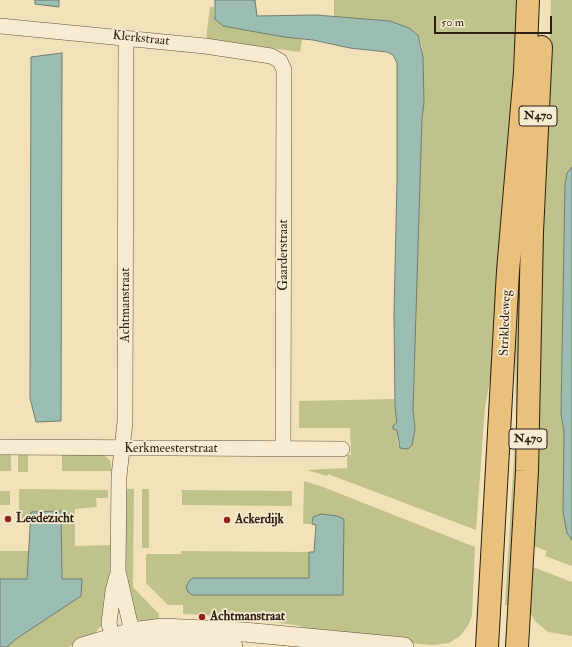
<!DOCTYPE html>
<html>
<head>
<meta charset="utf-8">
<style>
	body { margin:0 }
	#map { position:relative; width:572px; height:647px; overflow:hidden; background:#f2e2b9; font-family:"IM FELL Double Pica",serif }
	canvas { display:block }
	.scale { position:absolute; left:434px; top:16px; width:118px; height:18px; box-sizing:border-box; border:2px solid #2d1e12; border-top:0; padding-left:5px; font-size:12px; line-height:14px; white-space:nowrap; color:#2d1e12; -webkit-text-stroke:3px #f7ecd2; paint-order:stroke }
</style>
</head>
<body>
<div id="map">
<canvas width="572" height="647"></canvas>
<div class="scale">50 m</div>
</div>
<script>
const ctx = document.querySelector('canvas').getContext('2d');
ctx.lineJoin = 'round';
function fill(path, color) { ctx.fillStyle = color; ctx.fill(path, 'evenodd'); }
const shape = rows => new Path2D(rows.map(r => 'M' + r).join(''));
function strokePath(path, color, width, dash) { ctx.strokeStyle = color; ctx.lineWidth = width; ctx.lineCap = dash ? 'butt' : 'round'; ctx.setLineDash(dash || []); ctx.stroke(path); }
function write(font, color, halo, rows, align = 'center') {
  ctx.font = font + ' "IM FELL Double Pica",serif'; ctx.lineWidth = 3.5; ctx.setLineDash([]); ctx.textBaseline = 'middle'; ctx.strokeStyle = halo; ctx.fillStyle = color; for (const [text, x, y, turn = 0] of rows) {
    ctx.save(); ctx.translate(x, y); ctx.rotate((+turn || 0) * Math.PI / 180); ctx.textAlign = isNaN(turn) ? turn : align; if (halo) ctx.strokeText(text, 0, 0); ctx.fillText(text, 0, 0); ctx.restore();
  }
}
fill(shape([
	[334,0,519,0,496,346,485,407,476,530,328,474,327,476,307,470,347,468,347,455,351,455,350,428,299,428,299,401,394,399,397,422,394,429,397,430,398,445,412,445,415,429,413,410,422,118,424,103,422,46,418,35,414,31,390,21,334,17],
	[551,0,572,0,572,167,567,173,565,184,561,413,564,432,563,512,567,533,572,540,572,566,545,556,547,551,533,546,537,378],
	[210,7,214,7,214,15,223,26,302,39,300,52,206,39],
	[526,143,521,379,511,605,505,605,516,424,514,260],
	[0,454,11,454,11,471,0,471],
	[18,455,28,455,28,472,18,472],
	[62,455,104,455,110,460,112,471,62,471],
	[304,481,323,487,475,547,472,616,469,624,460,636,449,643,432,645,333,636,296,625,226,616,183,614,183,605,168,605,146,583,146,554,181,554,181,551,309,552,309,578,193,578,188,592,192,595,343,595,343,519,313,517,312,524,303,524],
	[19,489,108,490,108,498,96,498,97,507,75,509,75,546,112,545,112,563,104,622,92,637,68,647,7,647,16,639,62,580,61,511,31,512,31,523,19,523],
	[126,489,134,489,133,587,159,614,158,624,142,622,137,620,134,614,125,582],
	[142,489,149,489,149,548,142,548],
	[182,490,292,491,292,506,182,505],
	[0,491,10,491,10,505,0,505],
	[0,551,29,551,27,579,0,579],
	[533,567,572,582,572,636,548,632,536,622,532,616,530,609]
]), '#c0c28b');
const water = shape([
	[35,0,59,0,59,7,35,4,35,0],
	[215,0,255,0,257,16,316,15,390,21,409,28,418,35,423,57,424,103,422,118,413,410,415,429,412,445,408,449,400,448,397,430,393,429,393,426,397,422,395,407,394,314,397,181,397,63,393,55,387,52,350,48,313,40,284,37,223,26,215,19,215,0],
	[62,53,61,421,36,422,30,398,31,57,62,53],
	[572,167,572,540,567,533,563,512,564,432,561,413,565,184,567,173,572,167],
	[61,511,62,579,82,579,81,596,16,639,7,647,0,647,0,579,27,579,31,512,61,511],
	[321,514,337,516,344,519,343,595,192,595,188,592,186,587,189,581,193,578,309,578,309,552,314,552,316,525,312,524,313,517,321,514]
]);
fill(water, '#9bbdb2');
strokePath(water, '#6f7d72', 1);
const minor = shape([
	[0,26,205,46,271,56,280,61,284,70,283,449],
	[126,38,125,422,119,476,118,571,132,632,126,641],
	[0,447,342,449],
	[117,576,113,591,109,623,112,637,121,645]
]);
const tertiary = shape([
	[82,647,132,632,163,628,244,632,404,647],
	[125,647,162,642,233,647]
]);
const primary = shape([
	[487,647,508,271,525,72,528,0],
	[517,647,527,471,532,232,541,47]
]);
strokePath(minor, '#5e4f3c', 16);
strokePath(tertiary, '#5e4f3c', 20);
strokePath(primary, '#2d1e12', 24);
strokePath(minor, '#f7ecd2', 15);
strokePath(tertiary, '#f7ecd2', 19);
strokePath(primary, '#e9c17c', 22);
for (const [x, y, r, color] of [
	[8,519,4,"#8f2418"],
	[227,520,4,"#8f2418"],
	[202,617,4,"#8f2418"]
]) { const dot = new Path2D(); dot.arc(x, y, r, 0, 2 * Math.PI); ctx.fillStyle = color; ctx.fill(dot); strokePath(dot, '#f7ecd2', 1.5); }
for (const [x, y, w] of [
	[538,116,38],
	[528,439,38]
]) { const box = new Path2D(); box.roundRect(x - w / 2, y - 10, w, 20, 3); ctx.fillStyle = '#f7ecd2'; ctx.fill(box); strokePath(box, '#2d1e12', 1); }
write('bold 12px', '#2d1e12', null, [
	["N470",538,116],
	["N470",528,439]
]);
write('13px', '#2d1e12', '#f7ecd2', [
	["Klerkstraat",141,39,6],
	["Gaarderstraat",284,255,-90],
	["Achtmanstraat",126,305,-90],
	["Strikledeweg",506,323,-88],
	["Kerkmeesterstraat",171,449]
]);
write('bold 13px', '#2d1e12', '#f7ecd2', [
	["Leedezicht",16,519],
	["Ackerdijk",235,520],
	["Achtmanstraat",210,617]
], 'left');
</script>
</body>
</html>
